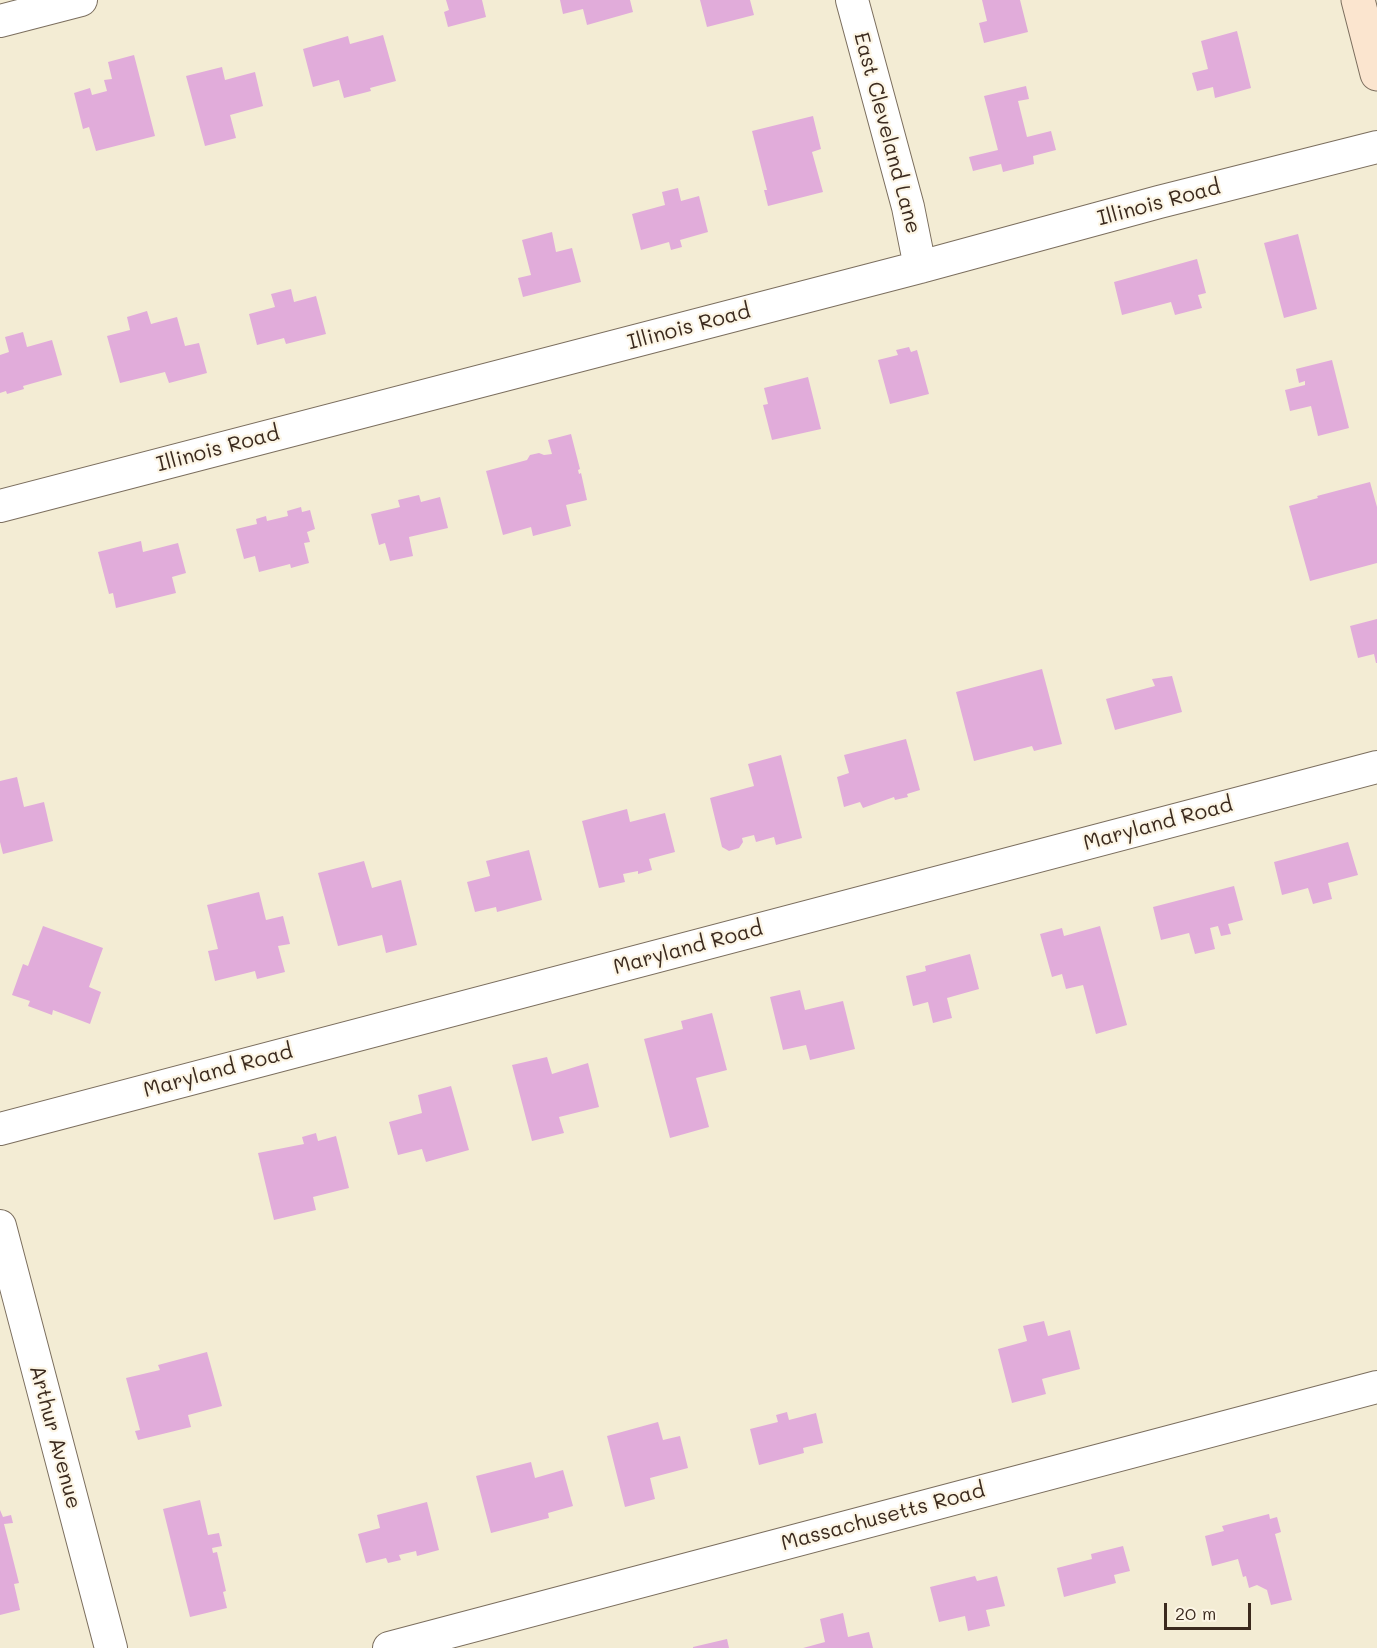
<!DOCTYPE html>
<html>
<head>
<meta charset="utf-8">
<style>
	body { margin:0 }
	#map { position:relative; width:1377px; height:1648px; overflow:hidden; background:#f3ecd4; font-family:Mali,sans-serif }
	canvas { display:block }
	.scale { position:absolute; left:1164px; top:1603px; width:87px; height:27px; box-sizing:border-box; border:3px solid #3b2a1e; border-top:0; padding-left:8px; font-size:18px; line-height:21px; white-space:nowrap; color:#3b2a1e; -webkit-text-stroke:4px #fcf5e5; paint-order:stroke }
</style>
</head>
<body>
<div id="map">
<canvas width="1377" height="1648"></canvas>
<div class="scale">20 m</div>
</div>
<script>
const ctx = document.querySelector('canvas').getContext('2d');
ctx.lineJoin = 'round';
function fill(path, color) { ctx.fillStyle = color; ctx.fill(path, 'evenodd'); }
const shape = rows => new Path2D(rows.map(r => 'M' + r).join(''));
function strokePath(path, color, width, dash) { ctx.strokeStyle = color; ctx.lineWidth = width; ctx.lineCap = dash ? 'butt' : 'round'; ctx.setLineDash(dash || []); ctx.stroke(path); }
function write(font, color, halo, rows, align = 'center') {
  ctx.font = font + ' Mali,sans-serif'; ctx.lineWidth = 4.5; ctx.setLineDash([]); ctx.textBaseline = 'middle'; ctx.strokeStyle = halo; ctx.fillStyle = color; for (const [text, x, y, turn = 0] of rows) {
    ctx.save(); ctx.translate(x, y); ctx.rotate((+turn || 0) * Math.PI / 180); ctx.textAlign = isNaN(turn) ? turn : align; if (halo) ctx.strokeText(text, 0, 0); ctx.fillText(text, 0, 0); ctx.restore();
  }
}
fill(shape([
	[446,0,482,0,486,17,448,27,444,12,449,10],
	[560,0,630,0,633,12,587,25,583,9,563,14],
	[700,0,750,0,754,15,707,27],
	[982,0,1020,0,1028,32,984,43,979,23,987,21],
	[1237,31,1251,88,1215,98,1213,87,1197,91,1192,73,1208,69,1201,41],
	[383,35,396,81,370,88,371,91,344,98,339,80,313,87,303,49,348,36,350,44],
	[134,55,155,136,96,151,89,127,83,129,74,93,90,88,92,95,107,91,104,80,112,79,108,62],
	[222,67,225,80,255,72,263,106,230,115,236,138,205,146,186,76],
	[1026,86,1029,99,1018,101,1027,137,1051,131,1056,150,1033,156,1034,164,1003,172,1001,164,973,171,969,157,998,150,984,96],
	[813,116,821,149,812,152,823,192,768,206,764,190,767,190,752,131],
	[678,188,681,201,699,196,708,232,680,240,682,247,671,250,669,242,641,250,632,214,665,205,662,192],
	[552,232,556,252,572,248,581,282,523,297,518,278,531,275,522,240],
	[1298,234,1317,309,1284,318,1264,243],
	[1197,259,1206,293,1198,295,1202,308,1175,315,1171,302,1122,315,1114,282],
	[291,289,294,302,316,296,326,334,286,344,284,338,257,345,249,314,275,307,271,294],
	[147,311,151,324,177,317,185,346,199,343,207,373,169,383,165,372,120,383,107,336,130,330,127,317],
	[23,332,27,347,52,340,62,375,23,386,24,389,7,394,6,391,0,393,0,355,9,352,5,337],
	[909,347,911,352,917,350,929,394,890,404,878,360,898,355,896,350],
	[1332,360,1349,428,1318,436,1311,406,1290,411,1285,390,1305,385,1305,381,1299,383,1296,369],
	[808,377,821,429,772,440,763,405,768,404,764,388],
	[571,434,580,469,578,470,579,474,581,473,587,500,566,505,571,526,533,536,531,527,503,535,486,471,527,460,530,455,539,453,544,455,552,454,548,440],
	[1370,482,1377,507,1377,563,1310,581,1289,506,1318,498,1317,496],
	[419,495,421,502,440,497,448,528,409,537,413,556,390,561,385,543,379,545,371,514,400,507,398,500],
	[301,507,302,512,310,510,315,529,307,532,310,542,304,543,309,563,291,568,290,564,259,572,255,556,244,559,236,529,257,524,256,519,266,516,267,521,288,516,287,511],
	[141,541,143,552,178,543,186,573,172,577,176,593,116,608,113,593,109,594,98,552],
	[1377,619,1377,663,1376,663,1374,654,1358,658,1350,626],
	[1042,669,1062,744,1034,751,1032,746,974,761,956,692],
	[1172,676,1182,712,1115,730,1106,699,1155,686,1152,679],
	[906,739,920,790,907,794,908,797,895,800,894,797,863,808,860,802,844,807,837,777,849,773,844,755],
	[781,755,802,838,776,845,774,837,756,842,754,835,742,838,743,842,739,848,729,851,722,847,710,798,754,786,748,764],
	[17,777,24,807,44,802,53,841,3,854,0,842,0,781],
	[627,809,630,822,665,813,675,852,649,859,652,870,638,874,638,871,623,874,625,882,599,888,582,821],
	[1348,842,1358,875,1328,883,1332,899,1313,904,1308,888,1282,895,1274,862],
	[529,850,542,900,497,912,496,907,475,912,467,882,490,876,486,861],
	[364,861,372,888,401,880,417,945,386,953,382,935,338,946,318,873],
	[1234,886,1243,920,1228,924,1231,934,1221,936,1218,926,1210,928,1215,949,1195,954,1189,933,1161,940,1153,907],
	[259,892,266,920,283,916,290,944,278,946,285,972,257,979,255,971,215,981,208,951,218,949,207,905],
	[43,926,103,948,89,987,101,992,90,1024,53,1010,52,1015,28,1006,30,1001,12,995,23,964,28,966],
	[1100,926,1127,1025,1096,1034,1083,985,1066,989,1062,974,1052,977,1040,934,1062,928,1064,936],
	[970,954,979,989,947,998,952,1018,933,1023,928,1002,913,1006,906,976,926,971,925,966],
	[800,990,805,1010,843,1001,855,1049,810,1060,806,1045,783,1050,770,997],
	[712,1013,727,1070,696,1078,709,1127,670,1138,644,1039,683,1029,681,1021],
	[547,1057,552,1074,588,1063,599,1107,559,1117,564,1133,532,1141,512,1065],
	[451,1086,469,1150,426,1162,422,1149,398,1155,389,1122,422,1113,418,1095],
	[316,1133,318,1141,336,1136,349,1188,313,1197,316,1210,274,1220,258,1153,304,1144,302,1137],
	[1044,1321,1048,1336,1070,1330,1080,1369,1042,1379,1046,1394,1012,1403,998,1349,1027,1341,1023,1326],
	[207,1352,222,1406,188,1415,191,1427,138,1440,135,1431,140,1430,126,1378,160,1370,158,1365],
	[787,1412,789,1420,816,1413,823,1443,803,1448,804,1453,759,1465,750,1429,778,1422,776,1415],
	[658,1422,663,1440,680,1436,688,1468,650,1478,655,1499,625,1507,607,1436],
	[531,1462,535,1478,563,1470,573,1506,548,1513,549,1518,491,1533,476,1476],
	[200,1500,208,1535,219,1533,222,1546,212,1548,213,1553,217,1552,226,1591,223,1592,227,1608,190,1617,163,1509],
	[427,1502,439,1550,417,1556,416,1551,399,1555,401,1560,388,1563,386,1558,366,1563,358,1534,380,1528,377,1515],
	[0,1510,3,1517,11,1515,13,1523,4,1524,19,1583,14,1584,20,1610,0,1615],
	[1269,1514,1270,1519,1277,1517,1281,1532,1275,1534,1292,1600,1271,1605,1267,1590,1257,1585,1249,1588,1246,1576,1243,1577,1238,1559,1212,1566,1205,1536,1224,1531,1222,1526],
	[1123,1546,1130,1571,1114,1575,1116,1583,1064,1597,1057,1568,1092,1559,1091,1554],
	[975,1576,977,1581,997,1576,1005,1606,986,1610,990,1626,968,1631,965,1616,939,1622,930,1587],
	[843,1613,848,1637,869,1632,873,1648,803,1648,825,1642,820,1619],
	[727,1639,729,1648,693,1648,693,1647]
]), '#e1acda');
const minor = shape([
	[852,0,908,207,920,267],
	[0,21,81,0],
	[0,506,920,267,1159,202,1377,147],
	[0,1129,1377,767],
	[0,1226,111,1648],
	[389,1648,1377,1387]
]);
const secondary = shape([
	[1358,0,1377,74]
]);
strokePath(minor, '#7b6e5e', 34);
strokePath(secondary, '#7b6e5e', 35);
strokePath(minor, '#fff', 32);
strokePath(secondary, '#fbe5cf', 33);
write('21px', '#3b2a1e', '#fcf5e5', [
	["East Cleveland Lane",887,133,75],
	["Illinois Road",1159,203,-15],
	["Illinois Road",689,327,-15],
	["Illinois Road",218,449,-15],
	["Maryland Road",1158,824,-15],
	["Maryland Road",688,948,-15],
	["Maryland Road",218,1071,-15],
	["Arthur Avenue",55,1437,75],
	["Massachusetts Road",883,1517,-15]
]);
</script>
</body>
</html>
